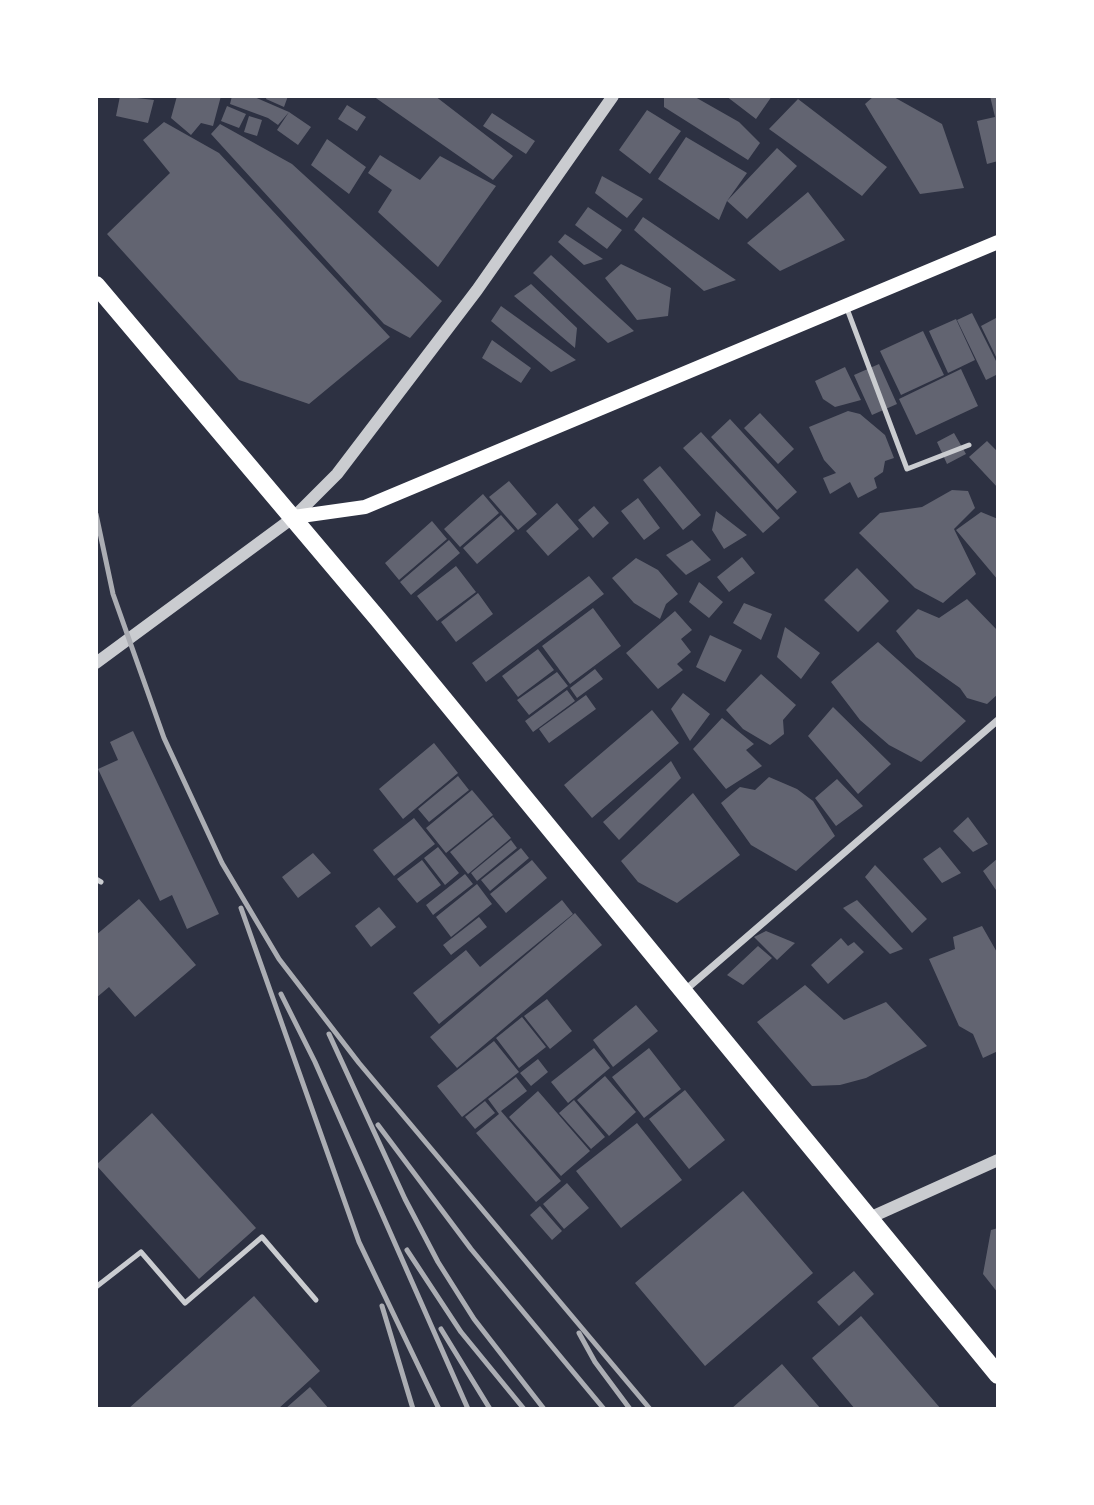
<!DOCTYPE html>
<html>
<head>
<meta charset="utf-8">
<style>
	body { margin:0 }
	#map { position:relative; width:1094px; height:1505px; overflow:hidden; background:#2d3142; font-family:Georgia,serif }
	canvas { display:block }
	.frame { position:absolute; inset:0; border:98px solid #fff; pointer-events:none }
</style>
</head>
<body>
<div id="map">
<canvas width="1094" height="1505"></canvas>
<div class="frame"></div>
</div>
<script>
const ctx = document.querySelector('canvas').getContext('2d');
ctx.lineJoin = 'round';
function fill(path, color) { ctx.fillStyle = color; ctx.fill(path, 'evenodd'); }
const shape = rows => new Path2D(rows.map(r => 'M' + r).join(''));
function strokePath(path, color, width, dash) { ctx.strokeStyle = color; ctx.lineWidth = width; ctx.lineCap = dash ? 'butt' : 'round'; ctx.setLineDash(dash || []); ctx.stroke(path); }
fill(shape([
	[120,96,154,100,148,123,116,116],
	[177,96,221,96,213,126,201,123,191,135,171,118],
	[232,96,252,96,289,112,278,125,268,118,230,104],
	[267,96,288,96,284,107,266,99],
	[373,96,435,96,513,156,493,180],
	[664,96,695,97,739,122,760,143,748,160,664,107],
	[726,96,772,96,756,119],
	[874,96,892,96,942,124,964,188,920,194,865,104],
	[990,96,998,96,998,161,987,164,977,121,995,117],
	[798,99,887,167,862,196,769,129],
	[347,105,366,117,357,131,338,119],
	[227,106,246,114,239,128,221,121],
	[647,110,681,131,650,174,619,150],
	[289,112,311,127,298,145,277,130],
	[492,113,535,141,526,154,483,126],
	[249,116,262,120,257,136,244,132],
	[164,122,219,153,390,337,309,404,239,380,107,234,170,173,143,140],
	[220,124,292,164,442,301,410,338,384,324,211,134],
	[686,137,747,173,727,201,719,220,658,179],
	[327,139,366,167,349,194,311,165],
	[777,148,797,166,747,219,727,201],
	[380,155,420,180,440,156,496,186,438,267,378,212,392,190,368,173],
	[602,176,643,199,627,218,595,193],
	[808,192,845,240,780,271,747,243],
	[588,207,622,230,607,249,575,225],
	[643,217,736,280,704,291,634,230],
	[565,234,603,259,584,265,558,242],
	[551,255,634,331,608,343,533,273],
	[621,264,671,288,668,316,637,320,605,278],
	[531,284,577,328,575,348,514,296],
	[501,306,576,360,551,372,491,321],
	[972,313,998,365,998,374,986,380,957,320],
	[996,318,998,322,998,361,981,326],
	[956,319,975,360,948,373,929,331],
	[923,331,944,375,901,395,880,351],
	[492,340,531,368,521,383,482,358],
	[879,364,897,404,872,415,854,375],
	[845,367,861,400,835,407,823,399,815,381],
	[961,369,978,406,916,435,899,399],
	[848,411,860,414,885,435,894,458,885,461,883,472,874,478,877,488,858,498,850,482,830,494,823,478,836,473,824,460,809,427],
	[760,413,794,449,778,464,744,428],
	[730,419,797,492,777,510,711,437],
	[701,432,780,518,763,533,683,448],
	[954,433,966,454,947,464,937,442],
	[987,441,998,452,998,488,969,457],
	[660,466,701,515,683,530,643,480],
	[509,481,537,514,518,530,489,497],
	[952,490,968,491,975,508,954,529,976,574,943,603,915,588,859,533,880,513,922,507],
	[483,494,499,513,460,547,444,529],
	[638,498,660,528,644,540,621,511],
	[557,503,579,529,548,556,526,531],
	[594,506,609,523,593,538,578,520],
	[716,511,747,535,724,549,712,530],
	[981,512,998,519,998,580,956,530],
	[501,515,515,531,477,564,463,548],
	[432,521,447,539,399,580,385,563],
	[449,540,460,553,411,595,400,582],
	[692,540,711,560,686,575,666,555],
	[742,557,755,573,729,592,717,577],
	[636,558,658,570,678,594,666,604,660,619,634,603,612,578],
	[456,566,476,592,437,621,417,596],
	[857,568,889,601,858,632,824,600],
	[589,576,604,594,486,682,472,663],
	[699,582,723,602,709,618,689,602],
	[478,593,493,614,456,642,441,622],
	[967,599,998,631,998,694,987,704,967,698,960,688,916,657,896,631,918,609,939,618],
	[744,603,772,614,761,640,733,623],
	[593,608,621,646,570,684,542,646],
	[675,611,692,630,681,639,691,652,677,664,683,670,658,689,626,653],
	[785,627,820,653,801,679,777,657],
	[710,635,742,650,725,682,696,667],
	[878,642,966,721,921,762,889,745,860,720,831,682],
	[538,649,554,670,518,697,502,676],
	[595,669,603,679,577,698,570,688],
	[557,672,568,686,529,715,517,700],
	[761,674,796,705,783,720,784,734,770,745,743,729,726,710],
	[567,690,575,701,533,732,525,721],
	[683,693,710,714,690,741,671,709],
	[586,695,596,709,549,743,539,729],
	[833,707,891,764,858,794,808,736],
	[652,710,679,743,592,818,564,785],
	[722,718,754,744,746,750,762,766,726,789,693,749],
	[133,731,219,914,187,929,172,895,160,901,98,769,118,760,110,742],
	[434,743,458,773,403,819,379,789],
	[671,761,681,778,619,840,603,822],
	[458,776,469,790,429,822,418,809],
	[769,777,797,789,813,801,835,836,796,871,751,845,721,803,740,787,755,790],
	[837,779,863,806,836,826,815,798],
	[472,790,493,815,446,853,426,828],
	[693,793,740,855,677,903,638,882,621,861],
	[493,817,511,838,468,874,450,852],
	[968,817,988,844,973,852,953,831],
	[414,818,435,844,394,876,373,850],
	[511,840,517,848,477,881,471,873],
	[438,847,459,873,445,885,424,858],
	[940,847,961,873,942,883,923,859],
	[521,848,529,858,490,891,481,880],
	[313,853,331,873,298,898,282,877],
	[998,858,998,893,983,871],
	[422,860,441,885,417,903,397,879],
	[532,860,547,878,506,913,490,894],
	[875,865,927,919,912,933,865,877],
	[465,874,473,884,433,915,426,905],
	[477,884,492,904,451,937,436,917],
	[139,899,196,965,135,1017,109,987,96,998,96,935],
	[562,900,573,914,439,1024,413,993,466,950,480,967],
	[857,900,903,949,890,954,843,908],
	[379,907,396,927,371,947,355,926],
	[575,913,602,945,457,1068,430,1037],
	[479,917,487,927,451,955,443,945],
	[982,926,998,954,998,1051,983,1058,973,1034,959,1026,929,959,955,949,953,937],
	[766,931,795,943,777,960,754,937],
	[841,938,848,946,854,942,864,952,828,984,811,965],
	[758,946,772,958,743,985,727,975],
	[805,985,844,1020,886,1002,927,1046,866,1078,840,1085,812,1086,757,1022],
	[547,999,572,1031,550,1049,524,1016],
	[636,1005,658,1031,613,1067,593,1040],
	[522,1017,546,1047,519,1068,496,1038],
	[494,1041,519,1072,462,1117,437,1086],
	[594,1048,610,1068,568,1103,551,1082],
	[649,1048,681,1089,644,1118,612,1077],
	[538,1059,548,1072,531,1086,520,1073],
	[605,1076,636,1112,609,1136,577,1100],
	[516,1077,527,1091,501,1111,561,1181,536,1202,476,1133,499,1114,488,1099],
	[685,1090,725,1140,689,1169,649,1119],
	[538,1091,590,1151,561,1176,509,1117],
	[574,1100,605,1137,591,1149,559,1113],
	[485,1101,495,1113,475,1129,465,1117],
	[152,1113,256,1228,199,1279,96,1165],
	[637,1123,682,1180,621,1228,576,1171],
	[567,1183,589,1208,564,1229,543,1204],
	[743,1191,813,1273,705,1366,635,1283],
	[540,1206,562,1231,552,1240,530,1215],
	[998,1228,998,1293,983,1274,991,1230],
	[854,1271,874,1294,839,1326,817,1302],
	[254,1296,320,1371,278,1409,128,1409],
	[861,1316,941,1409,855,1409,812,1358],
	[782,1364,821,1409,731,1409],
	[310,1387,329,1409,285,1409]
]), '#626471');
strokePath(shape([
	[846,306,907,469,969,445],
	[96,879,101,882],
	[96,1287,141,1252,185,1303,262,1237,316,1300]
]), '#caccd0', 5);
strokePath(shape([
	[683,992,998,720]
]), '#caccd0', 7);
strokePath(shape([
	[96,663,294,517,337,474,477,290,613,96],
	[867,1219,998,1160]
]), '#caccd0', 12);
strokePath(shape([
	[294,517,365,507,998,242]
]), '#fff', 14);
strokePath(shape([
	[96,285,378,619,998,1375]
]), '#fff', 18);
strokePath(shape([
	[96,514,113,594,164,738,222,863,279,959,359,1063,650,1409],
	[241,908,359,1242,439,1409],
	[281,994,315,1062,468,1409],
	[329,1034,405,1199,438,1262,474,1319,544,1409],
	[378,1125,471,1249,604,1409],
	[407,1250,461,1332,524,1409],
	[382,1306,413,1409],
	[441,1329,490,1409],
	[579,1333,595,1362,630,1409]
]), '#abadb3', 5);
</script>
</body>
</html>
